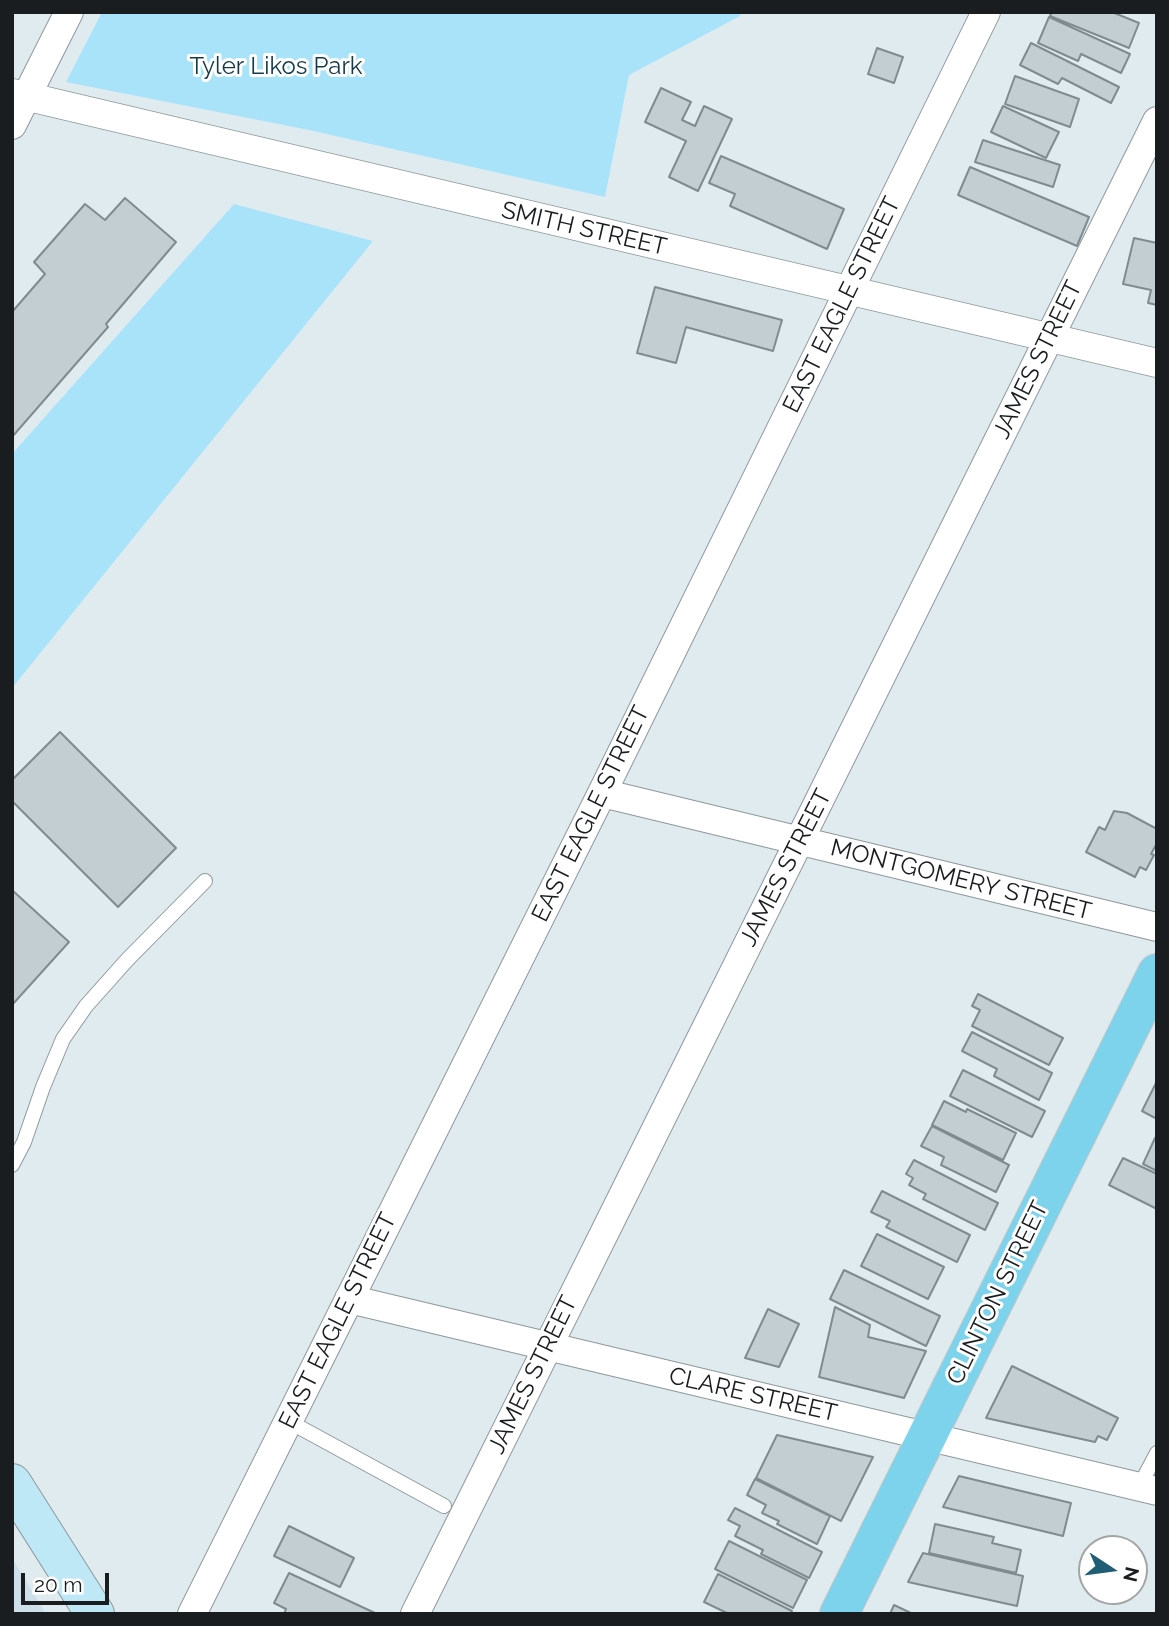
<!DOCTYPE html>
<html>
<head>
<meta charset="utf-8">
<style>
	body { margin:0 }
	#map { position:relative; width:1169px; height:1626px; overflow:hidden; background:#e0ebf0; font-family:Raleway,sans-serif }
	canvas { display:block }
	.frame { position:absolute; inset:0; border:14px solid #191d1f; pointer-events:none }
	.north { position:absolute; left:1078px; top:1535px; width:70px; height:70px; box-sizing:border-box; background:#fff; border:2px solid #a3a5a5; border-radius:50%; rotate:103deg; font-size:19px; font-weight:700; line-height:28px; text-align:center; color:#191d1f }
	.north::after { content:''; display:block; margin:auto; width:24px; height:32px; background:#1f5e74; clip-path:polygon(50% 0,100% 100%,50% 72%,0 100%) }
	.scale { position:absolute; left:21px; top:1573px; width:88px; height:32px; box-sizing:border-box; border:4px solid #191d1f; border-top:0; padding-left:9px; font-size:21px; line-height:24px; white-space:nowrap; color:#191d1f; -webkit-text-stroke:5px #fff; paint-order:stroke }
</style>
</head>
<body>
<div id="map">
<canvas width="1169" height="1626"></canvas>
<div class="frame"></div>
<div class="north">N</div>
<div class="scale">20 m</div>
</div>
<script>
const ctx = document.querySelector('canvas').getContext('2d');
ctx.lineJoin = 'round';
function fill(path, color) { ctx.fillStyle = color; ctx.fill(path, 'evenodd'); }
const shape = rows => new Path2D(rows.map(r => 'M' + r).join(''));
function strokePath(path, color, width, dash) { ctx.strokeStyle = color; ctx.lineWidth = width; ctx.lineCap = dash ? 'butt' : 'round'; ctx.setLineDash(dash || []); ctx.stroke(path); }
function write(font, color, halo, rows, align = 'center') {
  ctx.font = font + ' Raleway,sans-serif'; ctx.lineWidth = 6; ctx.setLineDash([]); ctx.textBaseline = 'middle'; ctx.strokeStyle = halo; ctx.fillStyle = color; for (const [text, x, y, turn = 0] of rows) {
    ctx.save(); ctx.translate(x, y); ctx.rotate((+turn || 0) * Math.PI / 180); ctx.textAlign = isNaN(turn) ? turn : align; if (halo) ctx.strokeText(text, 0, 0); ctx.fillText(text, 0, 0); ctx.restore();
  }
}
fill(shape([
	[12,1558,46,1614,12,1614]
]), '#cde0e9');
fill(shape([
	[102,12,742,12,740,16,629,75,605,197,309,130,66,82],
	[234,204,373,241,12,688,12,454]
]), '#a9e3fa');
const building = shape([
	[1052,12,1112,12,1139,23,1129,48,1050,16,1052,12],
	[1049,17,1130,54,1121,73,1081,54,1078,61,1038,43,1049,17],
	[1031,43,1119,87,1111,103,1062,78,1058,84,1020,65,1031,43],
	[877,48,903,57,894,83,868,74,877,48],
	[1015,76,1079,99,1070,127,1005,104,1015,76],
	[661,88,691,102,682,120,695,126,704,106,732,119,698,191,669,177,686,141,645,122,661,88],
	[1003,106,1059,132,1046,158,991,132,1003,106],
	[983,140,1060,165,1053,187,975,162,983,140],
	[721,156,844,209,827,249,730,206,735,194,709,183,721,156],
	[970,167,1089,217,1077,246,958,195,970,167],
	[125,198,176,242,106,324,108,327,12,437,12,312,45,274,34,262,85,204,105,220,125,198],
	[1134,238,1157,243,1157,305,1148,303,1151,290,1123,284,1134,238],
	[655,287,782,320,773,351,686,327,676,363,637,353,655,287],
	[60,732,176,848,118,907,12,801,12,780,60,732],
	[1114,811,1127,813,1157,829,1157,843,1151,854,1154,855,1146,870,1140,867,1135,877,1086,852,1099,827,1105,830,1114,811],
	[12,890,69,942,12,1005,12,890],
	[978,994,1063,1038,1049,1065,972,1026,980,1010,972,1006,978,994],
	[972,1032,1052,1073,1039,1100,994,1076,997,1069,962,1051,972,1032],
	[963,1070,1045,1111,1032,1137,950,1096,963,1070],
	[1157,1081,1157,1119,1142,1111,1157,1081],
	[944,1101,966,1112,967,1109,1016,1133,1003,1160,932,1125,944,1101],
	[932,1126,1009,1165,996,1192,941,1165,944,1157,921,1146,932,1126],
	[1155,1138,1157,1138,1157,1171,1143,1164,1155,1138],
	[1123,1158,1157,1174,1157,1209,1109,1185,1123,1158],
	[914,1160,998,1203,985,1230,923,1199,926,1194,909,1185,913,1178,906,1174,914,1160],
	[882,1191,970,1235,957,1262,886,1227,890,1221,871,1212,882,1191],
	[877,1234,944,1267,928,1299,861,1266,877,1234],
	[844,1270,940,1316,926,1346,830,1299,844,1270],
	[835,1307,870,1325,868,1337,926,1351,904,1398,819,1377,835,1307],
	[768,1309,799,1324,779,1367,745,1358,768,1309],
	[1012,1366,1118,1418,1107,1440,1098,1436,1095,1442,986,1418,1012,1366],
	[777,1435,873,1457,841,1521,756,1478,777,1435],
	[959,1476,1071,1503,1063,1536,943,1507,959,1476],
	[755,1479,830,1516,817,1544,777,1524,779,1521,762,1513,766,1505,747,1495,755,1479],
	[735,1508,822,1552,809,1578,761,1554,763,1550,735,1536,740,1526,728,1520,735,1508],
	[935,1524,994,1537,992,1543,1021,1550,1016,1573,929,1553,935,1524],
	[289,1526,354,1558,340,1587,274,1556,289,1526],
	[729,1541,807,1580,793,1608,715,1569,729,1541],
	[923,1553,1023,1576,1017,1606,908,1582,923,1553],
	[289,1573,375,1613,375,1614,284,1614,286,1609,274,1603,289,1573],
	[718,1574,792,1611,790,1614,729,1614,704,1602,718,1574],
	[894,1605,913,1614,890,1614,894,1605]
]);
fill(building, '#c3ced3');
strokePath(building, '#808b8f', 2);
const lane = shape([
	[12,1165,24,1142,43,1087,63,1039,86,1006,127,960,205,881],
	[288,1421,444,1506],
	[1139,1487,1157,1453]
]);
const street = shape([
	[12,93,1157,363],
	[12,125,69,12],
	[602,793,1157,927],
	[349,1299,1157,1491],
	[192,1614,602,793,986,12],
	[415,1614,1157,121]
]);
const secondary = shape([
	[12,1483,95,1614]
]);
const primary = shape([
	[839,1614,1157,973]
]);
strokePath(lane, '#8e989d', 16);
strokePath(street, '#8e989d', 30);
strokePath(secondary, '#8e989d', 40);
strokePath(primary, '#c8c9c9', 40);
strokePath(lane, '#fff', 14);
strokePath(street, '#fff', 28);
strokePath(secondary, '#bee8f6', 38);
strokePath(primary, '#7dd2ec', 38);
write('24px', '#123a48', '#fff', [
	["Tyler Likos Park",276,67]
]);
write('24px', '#191d1f', '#fff', [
	["SMITH STREET",584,229,13],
	["EAST EAGLE STREET",842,305,-64],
	["JAMES STREET",1038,360,-64],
	["EAST EAGLE STREET",591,814,-64],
	["JAMES STREET",786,868,-63],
	["MONTGOMERY STREET",961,880,14],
	["CLINTON STREET",998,1293,-64],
	["EAST EAGLE STREET",338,1321,-64],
	["JAMES STREET",533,1375,-64],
	["CLARE STREET",753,1395,13]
]);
</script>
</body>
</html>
